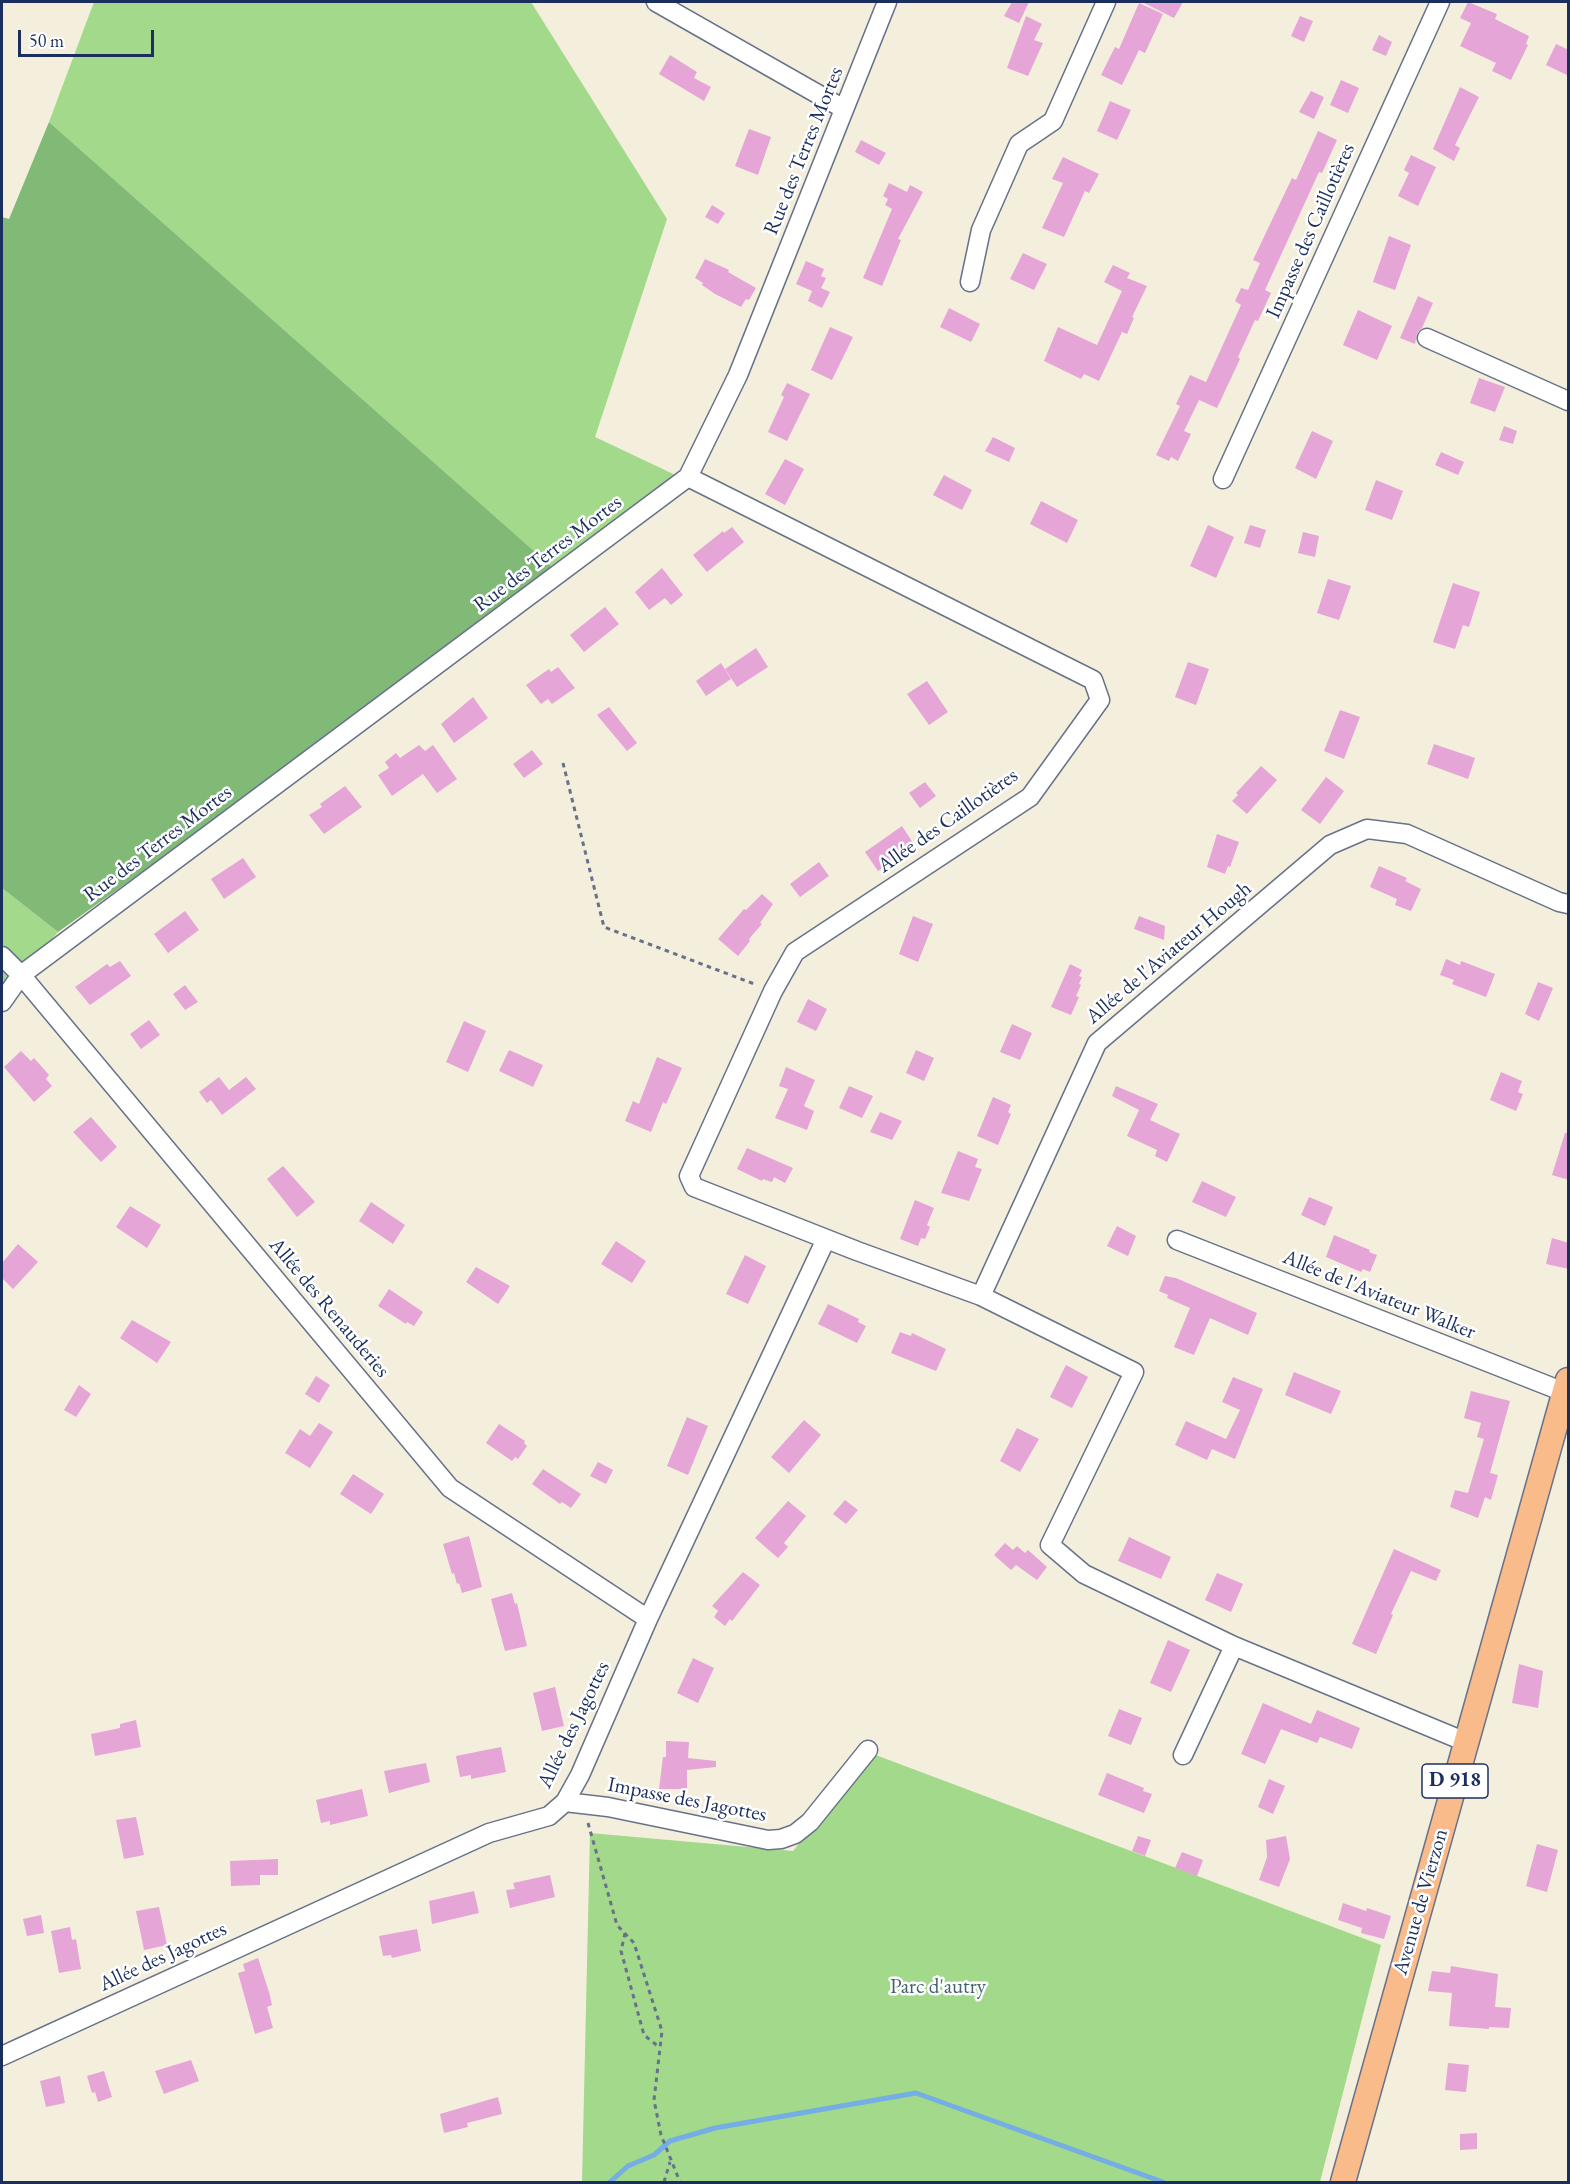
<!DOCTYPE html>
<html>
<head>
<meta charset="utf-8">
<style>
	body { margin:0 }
	#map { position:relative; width:1570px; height:2184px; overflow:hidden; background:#f4efdd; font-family:"EB Garamond",serif }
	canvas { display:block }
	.frame { position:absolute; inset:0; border:3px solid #1b2f5e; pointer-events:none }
	.scale { position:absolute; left:18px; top:30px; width:136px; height:27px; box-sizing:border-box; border:3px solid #1b2f5e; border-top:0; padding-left:8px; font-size:18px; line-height:21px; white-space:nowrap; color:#1b2f5e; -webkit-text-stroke:4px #fff; paint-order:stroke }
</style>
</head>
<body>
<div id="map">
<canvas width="1570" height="2184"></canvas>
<div class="frame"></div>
<div class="scale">50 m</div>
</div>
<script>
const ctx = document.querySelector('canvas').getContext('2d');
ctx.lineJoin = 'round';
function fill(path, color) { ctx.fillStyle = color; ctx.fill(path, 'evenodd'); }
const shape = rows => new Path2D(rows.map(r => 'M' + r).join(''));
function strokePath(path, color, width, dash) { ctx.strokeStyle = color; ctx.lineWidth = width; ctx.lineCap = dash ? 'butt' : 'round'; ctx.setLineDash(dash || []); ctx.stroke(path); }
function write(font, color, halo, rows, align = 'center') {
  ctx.font = font + ' "EB Garamond",serif'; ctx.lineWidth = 5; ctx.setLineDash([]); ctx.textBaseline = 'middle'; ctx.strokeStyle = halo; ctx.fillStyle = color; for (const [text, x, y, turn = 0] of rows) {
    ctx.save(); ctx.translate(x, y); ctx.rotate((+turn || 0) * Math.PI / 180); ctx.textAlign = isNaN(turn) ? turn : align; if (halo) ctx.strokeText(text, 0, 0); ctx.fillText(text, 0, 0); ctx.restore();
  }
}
fill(shape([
	[94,2,531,2,667,219,595,437,686,480,560,574,49,122],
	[2,888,58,932,2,1002],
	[873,1754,1381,1945,1320,2182,582,2182,590,1833,793,1851]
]), '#a2d98b');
fill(shape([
	[49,122,560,574,58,932,2,888,2,217,9,219]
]), '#81b977');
strokePath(shape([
	[610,2182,628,2166,654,2155,670,2141,715,2128,916,2093,1163,2182]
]), '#74aee4', 5);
fill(shape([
	[1012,2,1029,2,1019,23,1004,16],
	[1142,2,1183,2,1174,18],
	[1468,2,1497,14,1495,19,1529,36,1526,44,1528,45,1511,80,1492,71,1496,63,1460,46,1471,23,1460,18],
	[1139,3,1163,14,1145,53,1139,50,1122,85,1101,75,1115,47,1119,49],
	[1026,16,1042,24,1034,40,1043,43,1028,76,1007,68],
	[1300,16,1313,21,1304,42,1291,36],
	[1379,35,1392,42,1386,56,1372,50],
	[1556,44,1569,50,1569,76,1546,65],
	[670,55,697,72,694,78,711,87,704,101,659,74],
	[1341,80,1359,88,1348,113,1330,105],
	[1460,87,1479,97,1455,145,1460,148,1454,161,1433,149],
	[1311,91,1324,97,1314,119,1299,112],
	[1110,101,1131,110,1117,140,1097,131],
	[749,129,771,137,758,175,735,166],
	[1318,131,1337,140,1322,173,1319,172,1265,290,1271,293,1258,321,1255,320,1238,357,1240,359,1217,408,1199,400,1184,431,1191,434,1178,461,1171,457,1169,461,1156,455,1180,406,1176,404,1190,375,1206,382,1241,305,1235,301,1241,288,1248,290,1260,263,1253,260,1292,178,1296,180],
	[861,140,886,153,879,165,855,152],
	[1411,155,1436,167,1418,206,1398,196,1409,173,1404,170],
	[1063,157,1099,174,1089,193,1085,191,1064,237,1042,228,1063,183,1052,179],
	[889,183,907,192,910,185,923,192,898,239,901,240,882,286,863,278,892,209,885,205,888,199,883,196],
	[712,205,725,213,718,224,705,217],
	[1389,236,1411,245,1395,290,1373,282],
	[1023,253,1047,264,1034,290,1010,279],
	[705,259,729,270,728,272,756,288,749,300,746,299,741,307,715,294,702,285,703,283,695,278],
	[806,261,824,269,821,276,826,278,821,288,830,292,822,308,808,301,812,291,796,284],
	[1113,265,1130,273,1127,278,1147,286,1132,317,1134,318,1127,334,1122,332,1099,381,1084,374,1081,379,1044,361,1058,327,1097,345,1122,291,1104,282],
	[1418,296,1433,303,1422,328,1417,333,1415,344,1400,338],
	[949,308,980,324,971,342,940,327],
	[1358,310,1392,326,1377,360,1343,345],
	[830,327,853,337,832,380,811,370],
	[1479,378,1505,387,1495,412,1470,403],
	[787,383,810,394,787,441,768,432,784,397,781,395],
	[1504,426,1517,431,1513,444,1499,440],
	[1312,431,1333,441,1316,479,1295,468],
	[993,437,1015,448,1009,462,985,451],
	[1441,452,1464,462,1458,475,1435,465],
	[785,459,804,469,785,505,765,494],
	[944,475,972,490,962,510,933,495],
	[1376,480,1403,491,1392,520,1365,510],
	[1041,501,1078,520,1067,543,1030,524],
	[1208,525,1234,537,1216,578,1190,566],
	[1250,525,1266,530,1260,548,1244,543],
	[732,527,744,542,707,572,693,555,723,531,724,533],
	[1303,532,1319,536,1315,557,1298,553],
	[662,568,683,595,671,605,665,598,649,610,635,592],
	[1328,579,1351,586,1339,620,1317,613],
	[1453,583,1480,592,1469,627,1463,625,1455,649,1433,642],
	[605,607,619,624,584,652,570,635],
	[756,648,768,667,737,687,725,669],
	[1188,662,1209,669,1196,705,1175,697],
	[721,663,731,679,706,696,696,681],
	[558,667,575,688,552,704,548,699,541,704,526,685,549,669,551,672],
	[927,681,948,712,929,725,907,694],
	[473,697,488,718,454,743,441,724],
	[609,707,637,743,627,751,597,715],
	[1340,710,1360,717,1344,759,1324,751],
	[1434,744,1475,758,1468,779,1427,764],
	[419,745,425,751,433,745,457,779,437,793,423,774,392,796,378,775,389,768,385,762,396,753,400,758],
	[532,750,543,764,524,778,513,764],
	[1261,766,1277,780,1247,814,1232,801,1238,795,1236,793],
	[1326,777,1344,791,1320,824,1301,810],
	[925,782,936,796,920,808,909,793],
	[345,786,362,807,324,834,309,815,322,807,320,804],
	[902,826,915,846,878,871,865,852],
	[1217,834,1239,842,1230,867,1228,866,1225,874,1207,867],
	[243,858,256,877,224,899,211,879],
	[819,862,829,876,800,897,790,884],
	[1379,866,1407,878,1405,881,1421,889,1411,911,1395,905,1397,899,1370,887],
	[762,894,773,904,760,923,762,924,749,939,750,941,738,956,718,939,744,909,746,910],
	[185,911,199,930,168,953,154,934],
	[913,916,933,924,918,962,899,954],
	[1139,916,1165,926,1164,940,1134,929],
	[1446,959,1460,965,1461,961,1495,974,1486,997,1452,984,1454,980,1440,975],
	[120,961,131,976,90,1005,75,987,107,964,110,967],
	[1070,964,1082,970,1079,976,1082,977,1079,984,1081,985,1076,996,1079,997,1071,1015,1051,1007],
	[1538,982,1553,988,1539,1021,1525,1014],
	[185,985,198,1002,185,1010,173,994],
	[808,999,827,1009,816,1031,797,1022],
	[149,1020,160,1035,141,1049,130,1034],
	[464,1021,486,1031,468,1072,446,1062],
	[1012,1024,1032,1033,1020,1060,1000,1052],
	[509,1050,543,1065,533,1087,499,1071],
	[916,1050,934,1058,924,1081,906,1073],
	[21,1051,31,1061,34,1058,49,1075,46,1079,52,1086,34,1102,4,1067],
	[657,1057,682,1068,666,1104,663,1102,651,1132,625,1121,633,1101,639,1104],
	[786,1067,815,1080,804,1106,814,1111,807,1130,775,1118,788,1089,779,1086],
	[1501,1072,1522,1081,1518,1092,1523,1094,1516,1111,1490,1100],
	[219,1077,229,1090,246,1077,256,1089,222,1115,211,1100,207,1103,199,1092],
	[849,1086,873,1096,862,1118,839,1108],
	[1116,1086,1158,1104,1150,1120,1180,1134,1167,1162,1155,1156,1157,1150,1127,1136,1139,1110,1112,1096],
	[993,1097,1011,1105,1008,1112,1011,1114,998,1145,977,1136],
	[880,1112,902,1121,892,1140,870,1132],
	[91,1117,117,1147,101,1162,73,1132],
	[1565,1133,1569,1133,1569,1180,1552,1175],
	[747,1148,793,1168,785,1183,774,1177,772,1182,763,1179,762,1181,737,1169],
	[958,1151,978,1159,975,1167,982,1169,969,1201,941,1193],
	[283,1166,315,1202,297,1217,267,1179],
	[1202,1181,1236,1197,1226,1217,1192,1202],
	[1309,1197,1333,1207,1325,1226,1301,1215],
	[915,1200,934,1208,927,1225,930,1227,925,1239,921,1238,918,1246,900,1239],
	[371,1202,405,1225,393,1244,359,1221],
	[130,1206,161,1225,147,1248,116,1227],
	[1117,1226,1136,1236,1128,1256,1107,1246],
	[1334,1235,1370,1250,1369,1252,1377,1255,1370,1272,1363,1269,1361,1272,1326,1257],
	[1552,1238,1569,1243,1569,1269,1546,1264],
	[616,1241,646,1261,632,1283,601,1264],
	[18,1244,38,1262,13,1289,2,1278,2,1263],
	[745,1255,766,1266,748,1304,726,1294],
	[476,1267,510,1286,498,1304,466,1282],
	[1165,1276,1176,1278,1257,1313,1248,1335,1210,1318,1194,1355,1174,1347,1190,1308,1167,1298,1168,1295,1159,1291],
	[389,1289,423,1312,414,1326,407,1322,406,1324,378,1306],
	[828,1304,859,1319,858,1322,866,1326,857,1343,818,1324],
	[132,1320,171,1342,157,1363,120,1338],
	[900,1332,911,1336,912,1333,946,1349,936,1371,891,1353],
	[1066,1365,1088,1377,1072,1408,1050,1397],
	[1294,1372,1341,1391,1331,1414,1285,1395],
	[316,1376,330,1385,319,1403,305,1394],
	[1233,1377,1263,1389,1235,1459,1212,1449,1207,1460,1175,1445,1186,1421,1226,1439,1240,1410,1222,1402],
	[79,1385,91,1394,76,1417,64,1410],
	[1471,1391,1510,1401,1490,1473,1498,1475,1491,1500,1485,1497,1478,1518,1450,1507,1455,1490,1468,1493,1484,1439,1477,1437,1481,1423,1464,1418],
	[687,1417,708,1426,688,1475,667,1466],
	[804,1420,821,1435,789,1473,771,1457],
	[319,1423,333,1432,310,1468,285,1453,300,1429,310,1436],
	[499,1424,525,1441,524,1443,527,1446,518,1459,515,1457,512,1461,486,1443],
	[1017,1428,1039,1439,1020,1472,1000,1461],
	[598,1462,613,1470,606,1484,590,1476],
	[543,1469,581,1494,571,1508,562,1502,560,1504,532,1484],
	[353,1474,384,1494,371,1514,340,1494],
	[845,1500,858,1510,846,1524,833,1514],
	[788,1501,806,1516,784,1543,788,1547,778,1558,755,1538],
	[469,1536,482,1587,462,1593,459,1583,457,1584,454,1573,452,1574,443,1544],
	[1129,1537,1171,1557,1161,1579,1118,1561],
	[1005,1543,1013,1550,1017,1546,1025,1553,1028,1550,1047,1567,1037,1580,1016,1565,1011,1570,994,1555],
	[1394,1549,1441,1570,1436,1581,1411,1571,1391,1614,1393,1615,1376,1654,1352,1644],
	[743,1572,760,1585,732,1621,730,1619,725,1626,714,1617,718,1611,712,1606],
	[1217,1573,1243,1584,1231,1612,1205,1600],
	[512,1593,515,1604,517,1603,527,1646,505,1651,491,1599],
	[1168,1640,1190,1650,1171,1692,1150,1683],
	[693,1658,714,1668,698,1703,677,1693],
	[1519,1664,1543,1671,1538,1708,1512,1703],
	[555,1687,564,1726,542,1731,533,1693],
	[1263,1703,1311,1724,1317,1710,1360,1728,1352,1749,1320,1737,1317,1743,1281,1729,1265,1764,1241,1754],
	[1119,1709,1142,1718,1131,1745,1108,1736],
	[136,1720,141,1747,95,1756,91,1734,120,1728,120,1724],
	[666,1741,689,1742,688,1758,716,1761,716,1767,687,1770,687,1789,659,1789,663,1757,666,1757],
	[501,1747,506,1772,471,1779,471,1775,460,1777,456,1756],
	[426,1763,430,1782,389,1793,384,1771],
	[1107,1773,1144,1788,1143,1791,1152,1794,1144,1813,1098,1795],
	[1269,1779,1285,1786,1273,1814,1258,1807],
	[362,1789,368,1816,330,1825,330,1821,321,1823,316,1800],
	[136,1817,144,1855,124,1859,116,1820],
	[1138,1836,1151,1840,1145,1856,1132,1851],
	[1286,1836,1290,1859,1279,1887,1259,1880,1267,1857,1266,1840],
	[1537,1844,1558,1850,1547,1892,1526,1886],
	[1182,1852,1203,1860,1197,1876,1175,1868],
	[278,1859,278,1875,260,1875,260,1885,231,1886,230,1861],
	[550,1875,555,1897,510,1908,506,1890,515,1889,513,1883],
	[474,1891,479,1913,432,1924,429,1901],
	[1343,1903,1366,1911,1367,1908,1391,1916,1384,1939,1361,1933,1362,1928,1338,1920],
	[159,1907,167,1945,144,1950,136,1911],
	[41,1915,44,1933,27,1936,23,1919],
	[70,1927,72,1940,76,1939,81,1969,59,1973,51,1931],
	[417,1929,421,1951,392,1958,391,1955,383,1956,379,1936],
	[258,1958,269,1992,272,2005,267,2007,273,2028,255,2034,238,1973,245,1971,243,1964],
	[1451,1966,1498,1974,1495,2007,1511,2008,1509,2028,1489,2027,1489,2029,1449,2026,1452,1993,1428,1991,1432,1971,1450,1973],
	[191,2060,199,2081,164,2094,155,2071],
	[1448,2063,1469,2065,1466,2092,1445,2090],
	[104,2071,112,2097,98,2102,95,2092,92,2093,87,2076],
	[60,2076,65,2103,46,2107,40,2081],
	[498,2097,502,2114,467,2123,468,2127,444,2133,440,2114],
	[1477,2133,1477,2149,1460,2150,1460,2134]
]), '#e5a5d7');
const minor = shape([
	[656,2,844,109],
	[970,282,981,230,1019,144,1053,121,1106,2],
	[1427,338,1568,401],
	[688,477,1093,680,1100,700,1030,797,795,952,773,991,689,1176,694,1187,857,1251,981,1296,1097,1043,1330,845,1367,829,1407,834,1559,902,1568,904],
	[1223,479,1440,2],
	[2,956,21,975,450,1488,648,1619],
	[2,1002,21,975,688,477,738,375,887,2],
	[1177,1240,1564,1392],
	[981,1296,1134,1372,1050,1545,1084,1574,1234,1646,1466,1742],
	[1183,1755,1234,1646],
	[565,1802,608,1807,768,1840,781,1839,795,1834,810,1822,868,1750],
	[2,2056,489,1833,549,1816,565,1802,580,1775,648,1619,826,1239]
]);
const major = shape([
	[1343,2182,1568,1380]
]);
strokePath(minor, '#67728a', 21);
strokePath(major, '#67728a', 27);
strokePath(shape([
	[563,763,604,927,757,985],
	[588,1823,617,1925,634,1943,662,2031,654,2100,661,2135,680,2182],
	[625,1933,621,1951,644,2035,659,2047],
	[664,2182,670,2162]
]), '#67728a', 3, [4.5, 4.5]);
strokePath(minor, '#fff', 18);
strokePath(major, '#fabb8b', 24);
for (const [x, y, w] of [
	[1455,1781,66]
]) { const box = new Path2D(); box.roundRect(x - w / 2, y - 17, w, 34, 4.5); ctx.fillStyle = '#fff'; ctx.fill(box); strokePath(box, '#1b2f5e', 1.5); }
write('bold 20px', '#1b2f5e', null, [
	["D 918",1455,1781]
]);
write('21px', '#1b2f5e', '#fff', [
	["Rue des Terres Mortes",804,151,-68],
	["Impasse des Caillotières",1311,231,-66],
	["Rue des Terres Mortes",548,554,-37],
	["Allée des Caillotières",948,821,-35],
	["Rue des Terres Mortes",158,844,-37],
	["Allée de l'Aviateur Hough",1169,953,-40],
	["Allée de l'Aviateur Walker",1379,1295,22],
	["Allée des Renauderies",329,1308,50],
	["Allée des Jagottes",574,1725,-64],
	["Impasse des Jagottes",687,1800,11],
	["Avenue de Vierzon",1421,1902,-74],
	["Allée des Jagottes",163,1957,-25]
]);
write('21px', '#44626c', '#fff', [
	["Parc d'autry",938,1987]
]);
</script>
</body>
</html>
